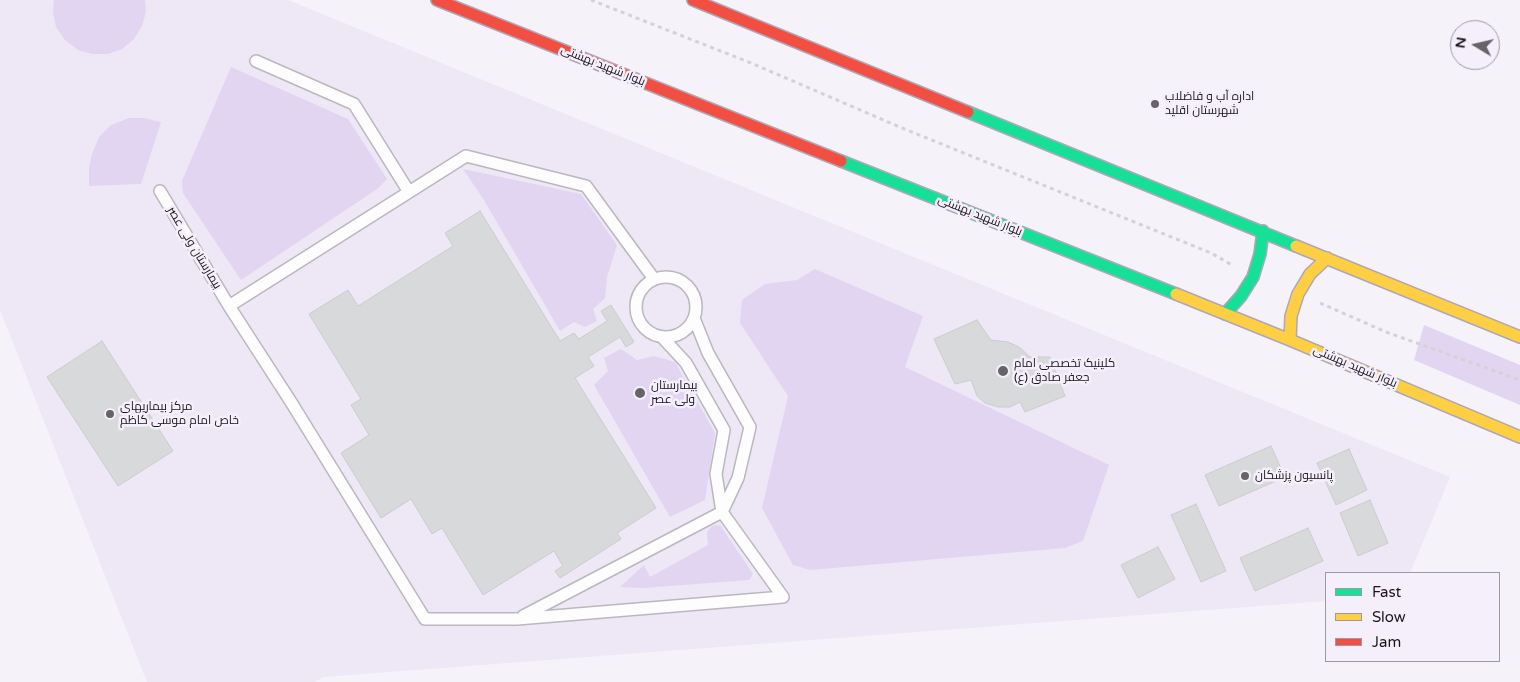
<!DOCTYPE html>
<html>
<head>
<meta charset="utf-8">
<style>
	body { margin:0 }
	#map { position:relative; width:1520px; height:682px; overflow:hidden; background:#f5f2f9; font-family:"Varela Round",sans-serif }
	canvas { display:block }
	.legend { position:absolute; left:1325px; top:572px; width:175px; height:90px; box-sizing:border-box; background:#f5effc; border:1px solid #9d99a2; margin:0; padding:6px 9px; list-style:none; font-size:15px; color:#19171b }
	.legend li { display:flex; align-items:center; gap:10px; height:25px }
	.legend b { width:25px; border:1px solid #9d99a2 }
	.north { position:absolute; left:1450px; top:20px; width:50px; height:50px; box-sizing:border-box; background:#f5effc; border:1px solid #9d99a2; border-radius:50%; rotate:279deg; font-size:14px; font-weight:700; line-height:20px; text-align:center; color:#19171b }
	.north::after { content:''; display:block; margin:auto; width:18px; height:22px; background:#666469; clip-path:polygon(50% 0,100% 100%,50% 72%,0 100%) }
</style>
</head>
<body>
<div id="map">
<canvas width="1520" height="682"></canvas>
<ul class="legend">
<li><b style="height:6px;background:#16e098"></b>Fast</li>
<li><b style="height:6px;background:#ffcf43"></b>Slow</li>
<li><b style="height:6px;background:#f24e42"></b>Jam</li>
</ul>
<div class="north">N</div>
</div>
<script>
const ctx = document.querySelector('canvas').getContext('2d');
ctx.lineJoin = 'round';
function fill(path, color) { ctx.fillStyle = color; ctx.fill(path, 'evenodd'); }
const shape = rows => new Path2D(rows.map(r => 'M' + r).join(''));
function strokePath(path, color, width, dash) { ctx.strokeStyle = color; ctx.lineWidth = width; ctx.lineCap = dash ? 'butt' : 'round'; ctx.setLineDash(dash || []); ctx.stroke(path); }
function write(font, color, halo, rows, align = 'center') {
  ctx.font = font + ' "Varela Round",Cairo,sans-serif'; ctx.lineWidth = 5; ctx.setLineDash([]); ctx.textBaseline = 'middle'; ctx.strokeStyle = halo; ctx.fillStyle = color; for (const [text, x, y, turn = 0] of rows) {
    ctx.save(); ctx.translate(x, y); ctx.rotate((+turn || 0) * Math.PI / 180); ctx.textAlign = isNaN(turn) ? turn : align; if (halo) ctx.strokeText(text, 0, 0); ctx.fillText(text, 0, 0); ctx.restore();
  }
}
fill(shape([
	[0,0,288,0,1450,477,1410,573,1326,573,1326,601,323,677,315,682,147,682,0,310]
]), '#eee7f6');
fill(shape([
	[54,0,145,0,146,12,142,26,134,39,122,49,108,54,92,54,78,50,65,40,56,27,53,12],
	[231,67,348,119,387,179,377,189,241,280,183,193,182,181],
	[129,118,144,118,161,122,141,184,89,186,89,168,92,154,99,137,111,125],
	[463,169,581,194,617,245,607,277,605,298,593,309,597,321,585,327,574,322,560,331,484,200],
	[815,269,923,316,905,367,1109,465,1083,541,1065,548,810,570,793,565,762,508,788,396,740,323,742,300,765,284,797,280],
	[1424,325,1520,365,1520,405,1414,360],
	[621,349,637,360,654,356,675,362,715,433,705,500,670,517,594,385,608,371,604,358],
	[720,525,753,574,749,580,644,588,620,587,644,565,650,577,708,545,707,532,712,526]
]), '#e2d5f1');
const building = shape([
	[480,211,560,341,574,333,579,339,607,321,601,311,611,305,634,342,626,347,620,337,588,357,594,366,575,378,656,508,617,533,621,539,560,578,555,571,563,566,554,551,483,595,442,528,432,534,411,499,381,518,341,453,369,435,351,405,361,399,309,314,348,290,358,306,453,246,445,233,480,211],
	[977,320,991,340,1008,342,1019,347,1030,357,1050,357,1065,396,1025,412,1020,402,1010,407,998,407,985,403,977,396,971,380,955,384,934,339,977,320],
	[102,341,173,451,118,486,47,377,102,341],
	[1271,446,1285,477,1219,506,1205,475,1271,446],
	[1349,449,1367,490,1336,505,1317,463,1349,449],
	[1370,500,1388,543,1358,556,1340,513,1370,500],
	[1196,504,1226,571,1201,582,1171,515,1196,504],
	[1308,528,1323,561,1255,591,1240,558,1308,528],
	[1158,547,1175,579,1138,598,1121,565,1158,547]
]);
fill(building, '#d8d9da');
strokePath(building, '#cccdce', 1);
const lane = shape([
	[256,61,354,104,409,192],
	[160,191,229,306,291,402,425,619,517,619,783,597],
	'636 307a30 30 0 1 1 60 0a30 30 0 1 1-60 0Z',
	[229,306,466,156,586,186,654,279],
	[662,337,686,363,724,430,716,474,722,512,783,597],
	[523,616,722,512,738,478,750,427,708,353,694,318]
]);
const fast = shape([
	[968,112,1296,246],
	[841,161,1176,294],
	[1225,314,1241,296,1253,277,1260,254,1263,231]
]);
const slow = shape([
	[1296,246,1520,337],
	[1176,294,1290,340,1520,437],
	[1290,340,1291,316,1298,294,1310,274,1327,258]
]);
const jam = shape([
	[437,0,841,161],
	[693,0,968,112]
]);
strokePath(lane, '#bab8bd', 14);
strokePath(fast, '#afa7b6', 14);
strokePath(slow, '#afa7b6', 14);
strokePath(jam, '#afa7b6', 14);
strokePath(shape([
	[591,0,751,63,902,128,1211,253,1232,265],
	[1320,303,1386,332,1520,380]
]), '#d4d3d4', 3, [4, 4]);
strokePath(lane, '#fefdfe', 11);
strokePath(fast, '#16e098', 11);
strokePath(slow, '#ffcf43', 11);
strokePath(jam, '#f24e42', 11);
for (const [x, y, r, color] of [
	[1155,104,5,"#666469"],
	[1003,371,6,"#666469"],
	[640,393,6,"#666469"],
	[110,414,5,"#666469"],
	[1245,476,5,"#666469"]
]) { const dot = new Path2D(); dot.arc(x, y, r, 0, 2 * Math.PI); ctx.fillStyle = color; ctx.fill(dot); strokePath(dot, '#f5effc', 2); }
write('12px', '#19171b', '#f5effc', [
	["بلوار شهید بهشتی",603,66,22],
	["بلوار شهید بهشتی",980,216,22],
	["بیمارستان ولی عصر",194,248,59],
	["بلوار شهید بهشتی",1355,367,23]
]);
write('12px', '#19171b', '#f5effc', [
	["اداره آب و فاضلاب",1165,97],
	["شهرستان اقلید",1165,111],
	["کلینیک تخصصی امام",1014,364],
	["جعفر صادق (ع)",1014,378],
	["بیمارستان",651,386],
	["ولی عصر",651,400],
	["مرکز بیماریهای",120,407],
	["خاص امام موسی کاظم",120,421],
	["پانسیون پزشکان",1255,476]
], 'left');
</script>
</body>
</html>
